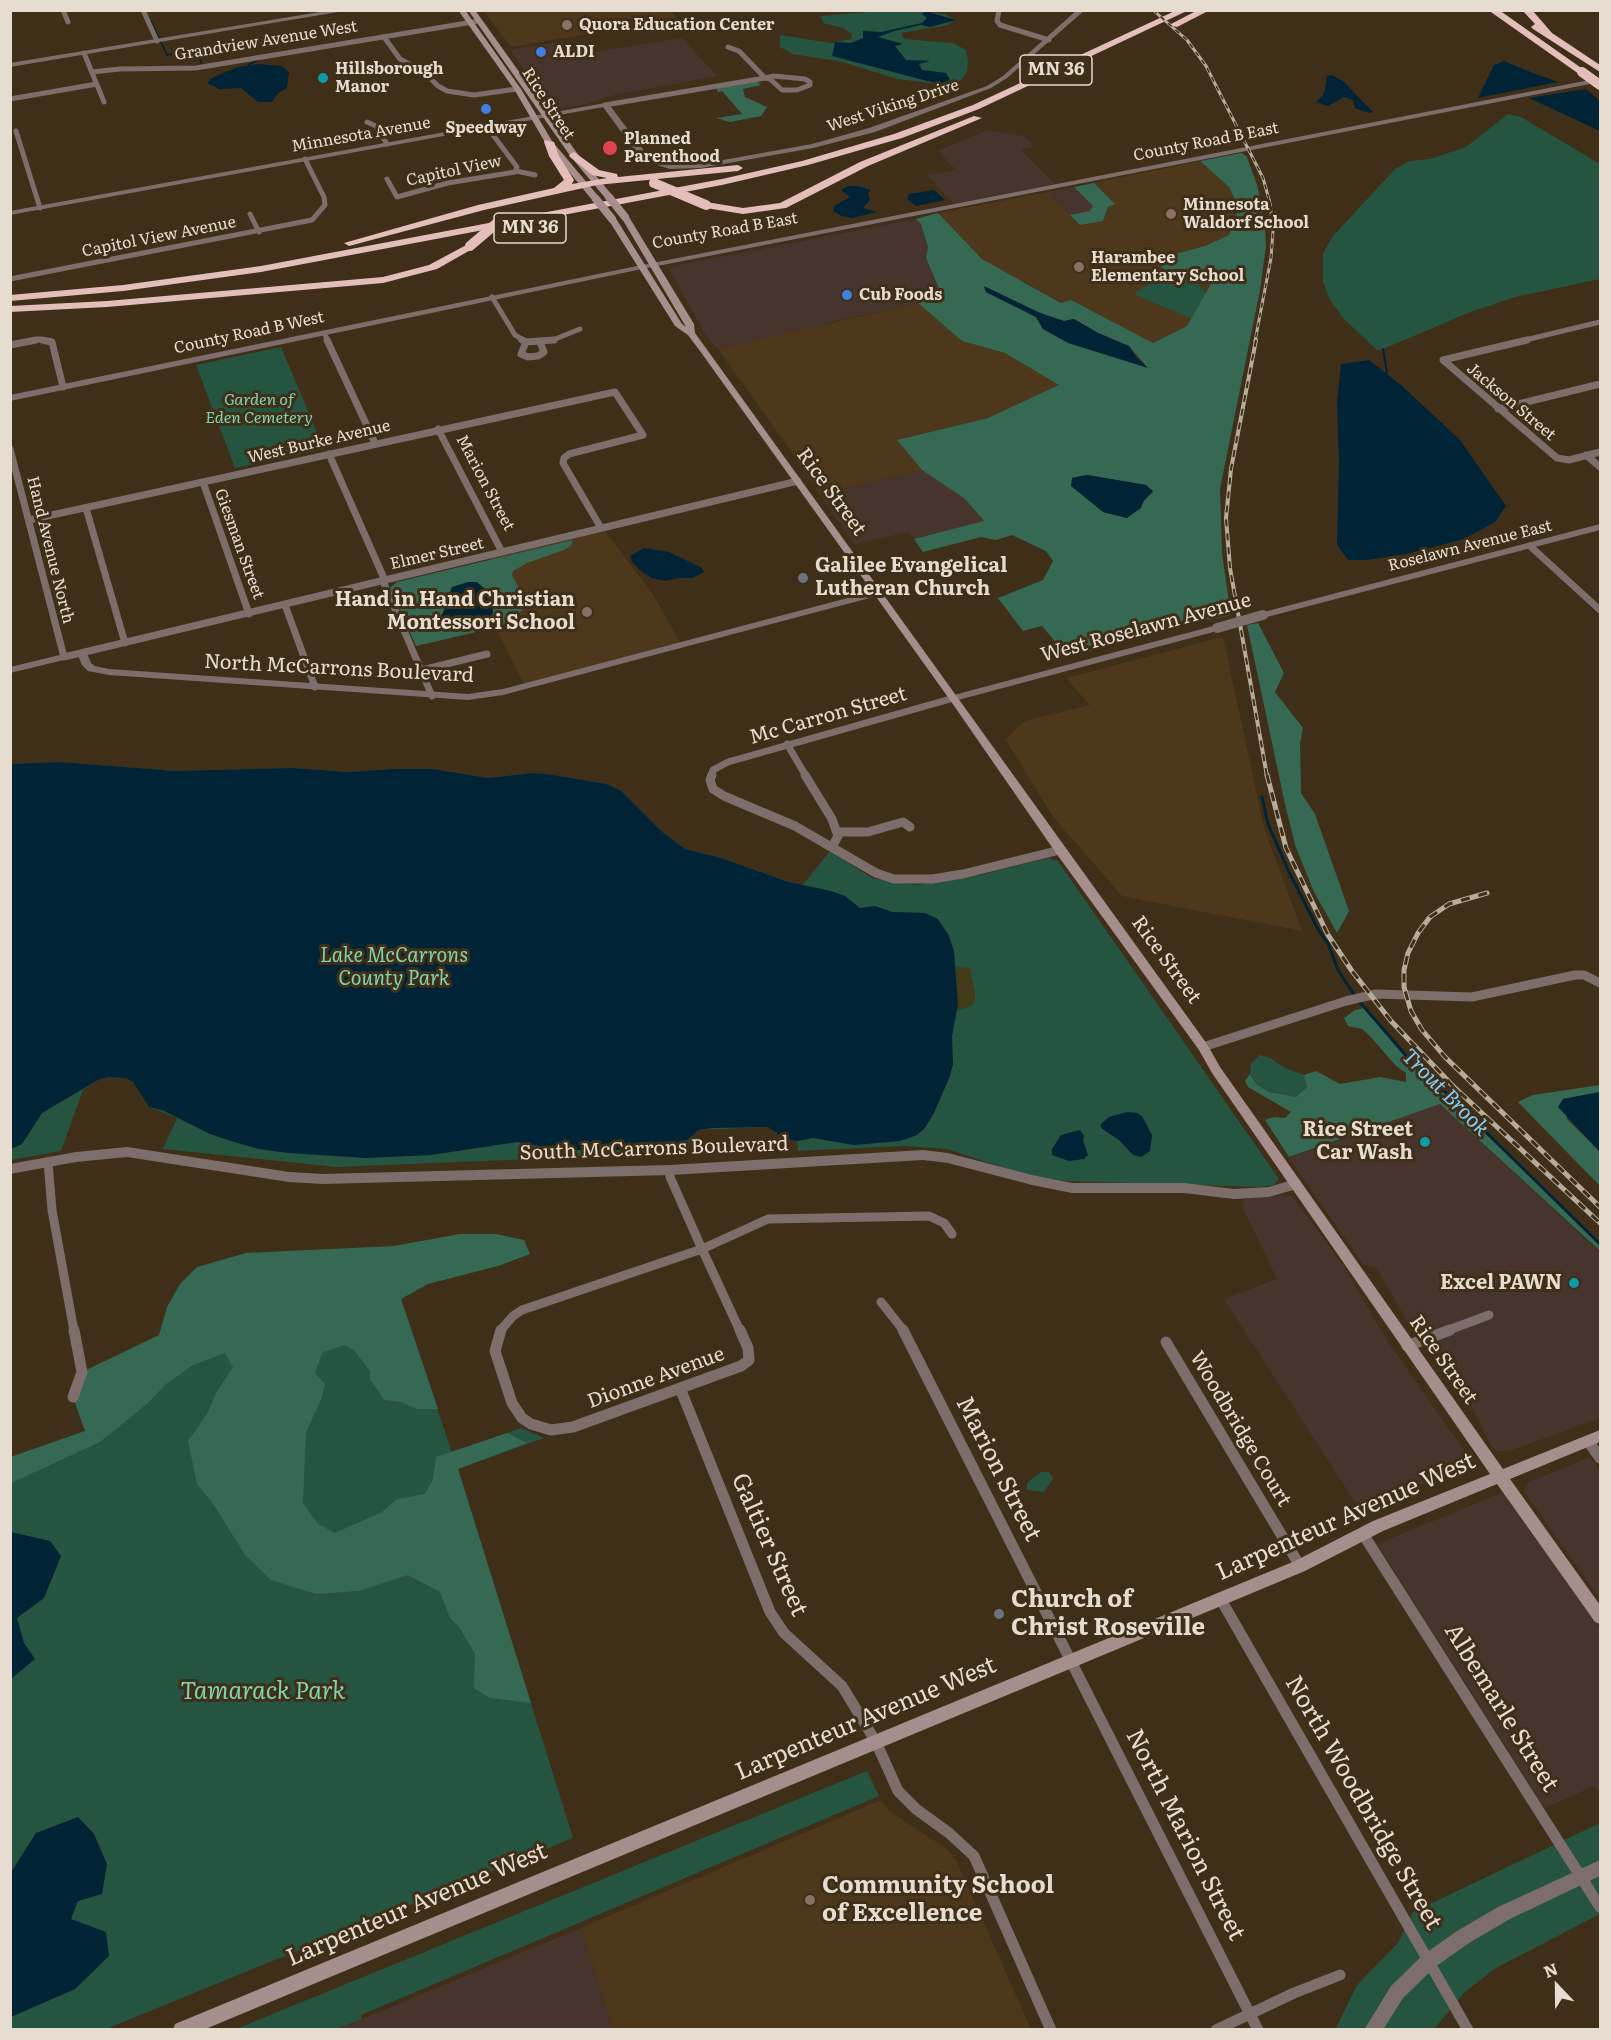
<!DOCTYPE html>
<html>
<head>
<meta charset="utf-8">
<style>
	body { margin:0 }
	#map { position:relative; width:1611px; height:2040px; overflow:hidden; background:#3f2f18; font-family:Literata,serif }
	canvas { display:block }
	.frame { position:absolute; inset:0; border:12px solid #e6dccf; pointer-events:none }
	.north { position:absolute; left:1527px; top:1956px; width:60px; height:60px; -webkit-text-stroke:4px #3f2f18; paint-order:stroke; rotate:338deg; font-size:16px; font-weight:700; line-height:24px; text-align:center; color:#e6dccf }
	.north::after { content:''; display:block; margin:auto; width:21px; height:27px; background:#e6dccf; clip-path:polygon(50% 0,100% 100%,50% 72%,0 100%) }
</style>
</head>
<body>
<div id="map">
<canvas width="1611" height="2040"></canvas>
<div class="frame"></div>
<div class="north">N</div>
</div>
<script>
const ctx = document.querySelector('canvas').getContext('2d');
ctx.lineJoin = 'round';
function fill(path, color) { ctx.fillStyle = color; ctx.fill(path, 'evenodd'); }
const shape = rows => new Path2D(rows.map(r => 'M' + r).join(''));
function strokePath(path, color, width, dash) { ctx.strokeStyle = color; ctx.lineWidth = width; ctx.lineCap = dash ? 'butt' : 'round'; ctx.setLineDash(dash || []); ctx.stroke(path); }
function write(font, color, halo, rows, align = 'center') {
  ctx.font = font + ' Literata,serif'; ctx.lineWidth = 6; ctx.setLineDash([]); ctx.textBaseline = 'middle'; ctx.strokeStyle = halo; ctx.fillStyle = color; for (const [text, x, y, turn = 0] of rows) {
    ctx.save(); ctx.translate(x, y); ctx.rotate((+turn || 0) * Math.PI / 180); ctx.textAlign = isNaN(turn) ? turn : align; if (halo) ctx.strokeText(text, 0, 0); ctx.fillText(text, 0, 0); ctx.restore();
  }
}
fill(shape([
	[682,38,717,76,614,95,586,104,553,110,510,50,564,41,575,55],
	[988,130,1024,136,1034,147,1021,150,1055,184,954,204,927,175,956,170,938,151],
	[1074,187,1094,206,1090,211,1070,215,1048,192],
	[916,219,921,224,928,247,926,258,940,291,935,297,918,303,830,322,807,330,718,349,705,334,670,270,672,267,689,263],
	[922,470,964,498,984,522,914,539,908,532,855,544,820,495],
	[1440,1104,1600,1253,1600,1418,1509,1451,1497,1451,1491,1445,1474,1411,1429,1347,1407,1321,1377,1268,1363,1264,1289,1158],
	[1291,1195,1343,1265,1386,1339,1473,1463,1360,1510,1224,1299,1277,1279,1242,1206,1244,1199],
	[1590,1457,1600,1471,1600,1599,1524,1491,1527,1483],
	[1502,1493,1600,1629,1600,1795,1594,1786,1545,1808,1377,1544],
	[581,1928,613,2029,336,2030]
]), '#47352d');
fill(shape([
	[670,10,677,19,511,47,484,11],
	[1200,161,1229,187,1239,208,1229,235,1205,246,1153,260,1172,275,1211,284,1187,326,1153,343,1071,300,1062,303,982,259,938,213,1048,192,1080,225,1114,204,1094,183],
	[918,303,962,341,1005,353,1060,385,988,418,897,440,922,470,820,495,799,462,718,349],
	[605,531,652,593,680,642,524,684,496,628,507,619,512,605,491,558],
	[1223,637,1264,828,1302,931,1122,896,1054,818,1005,739,1025,721,1090,705,1066,678],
	[881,1800,888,1810,947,1849,956,1860,1031,2029,613,2029,581,1928]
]), '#4d381b');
fill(shape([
	[882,11,916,11,945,14,955,20,948,25,901,33,904,39,953,43,966,50,968,61,967,72,956,86,897,79,843,62,793,54,780,47,780,35,831,43,851,39,852,34,843,28,823,23,821,16],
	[1508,114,1521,117,1600,164,1600,279,1515,297,1468,313,1383,349,1377,350,1344,319,1330,300,1323,282,1323,254,1332,237,1395,169,1410,161,1430,159,1466,147],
	[1176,278,1198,284,1207,293,1191,319,1136,295,1135,292,1157,280,1166,282],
	[281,347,324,449,235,468,196,365],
	[59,762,175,771,292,768,349,772,393,769,433,769,488,778,533,773,554,775,606,784,620,790,661,831,685,849,718,857,802,886,830,851,872,878,917,885,980,875,1048,858,1058,861,1279,1179,1274,1185,1259,1187,1063,1181,1023,1174,947,1149,904,1146,798,1151,797,1141,784,1138,768,1127,698,1130,680,1153,337,1167,163,1149,177,1118,149,1107,133,1082,125,1078,108,1077,98,1080,83,1090,61,1151,11,1160,11,764],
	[1260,1055,1270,1058,1285,1068,1304,1075,1307,1087,1296,1097,1269,1092,1256,1084,1250,1074,1251,1063],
	[391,1269,452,1453,521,1428,544,1438,458,1469,573,1838,106,2029,11,2029,10,1457,85,1431,73,1397],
	[1041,1472,1049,1472,1053,1478,1044,1492,1027,1490,1027,1483],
	[867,1771,879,1796,361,2015,362,2019,336,2029,236,2029],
	[1600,1823,1600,1914,1494,1969,1464,1993,1434,2029,1335,2030,1357,1985,1398,1943,1413,1912]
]), '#255441');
fill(shape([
	[757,81,761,85,743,89,745,97,767,107,761,116,730,122,716,118,742,114,722,91,718,92,716,88],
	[1242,153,1247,157,1257,185,1264,215,1266,246,1260,290,1220,489,1222,554,1231,615,1210,620,1200,617,1126,638,1125,642,1068,657,1042,626,1023,631,998,598,1043,580,1053,561,1046,551,1012,535,996,540,981,537,923,552,914,539,984,521,964,498,922,470,897,440,988,418,1059,385,1005,353,962,341,918,303,935,297,940,291,926,258,928,247,921,224,916,219,938,213,982,259,1061,303,1071,300,1153,343,1187,326,1211,284,1172,275,1153,260,1205,246,1229,235,1239,208,1229,187,1200,161],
	[985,287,1040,313,1064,321,1074,319,1098,333,1129,346,1147,367,1043,329,1036,317,986,292],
	[1087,475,1146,485,1153,492,1127,518,1103,512,1072,486,1072,478],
	[1094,183,1115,204,1108,207,1103,221,1080,225,1070,215,1090,211,1093,206,1074,187],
	[573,540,571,546,564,550,527,563,513,571,512,575,523,596,524,606,518,616,498,627,416,646,390,588,397,582],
	[452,587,455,629,434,626,443,613],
	[1258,623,1284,673,1275,692,1303,728,1300,743,1301,793,1315,814,1349,911,1337,933,1314,892,1296,848,1285,804,1247,625],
	[1364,1008,1420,1072,1445,1092,1600,1243,1600,1251,1440,1104,1289,1157,1265,1120,1274,1117,1285,1118,1291,1112,1248,1087,1245,1081,1250,1074,1256,1084,1269,1092,1296,1097,1307,1087,1304,1075,1316,1071,1340,1084,1380,1077,1406,1082,1406,1073,1396,1066,1369,1035,1362,1029,1348,1026,1344,1018,1355,1010],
	[1600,1085,1600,1092,1563,1099,1567,1119,1600,1152,1600,1186,1518,1102,1533,1095],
	[460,1234,496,1234,524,1240,530,1254,498,1266,428,1284,401,1299,438,1409,416,1409,402,1402,384,1400,370,1379,370,1371,354,1350,344,1345,322,1353,315,1373,325,1384,321,1400,306,1432,303,1503,318,1524,335,1533,382,1512,397,1499,425,1494,433,1479,436,1457,507,1433,527,1443,458,1469,531,1703,490,1698,474,1688,475,1654,459,1627,450,1618,440,1592,408,1575,359,1591,316,1594,271,1580,245,1555,214,1505,197,1484,188,1441,207,1414,216,1393,233,1367,225,1353,193,1365,166,1384,148,1403,100,1442,11,1483,11,1457,85,1431,73,1397,82,1372,159,1335,167,1307,180,1284,197,1267,246,1253,394,1246]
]), '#366954');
fill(shape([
	[955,967,970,968,975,994,975,1001,971,1006,956,1011,958,1004]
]), '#423a19');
fill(shape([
	[925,11,956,20,930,27,921,25,894,31,878,37,903,44,895,46,906,60,930,61,919,64,922,70,946,73,950,80,939,84,832,56,835,42,851,43,863,38,863,31,881,32,922,23,927,18,922,14],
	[1504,61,1533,73,1558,82,1478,98,1494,65],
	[259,64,282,66,289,72,287,88,278,93,272,102,258,102,241,88,219,89,207,83,212,78,238,67],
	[1332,75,1344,82,1373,112,1369,113,1355,108,1353,100,1344,97,1328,106,1316,102,1324,94,1327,76],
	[1586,89,1600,101,1600,131,1529,98],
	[858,186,871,190,868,194,870,200,863,208,877,212,852,218,842,216,833,211,834,206,850,197,841,190,848,186],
	[934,190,945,200,916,206,907,199,909,194],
	[984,286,1040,313,1064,321,1074,319,1098,333,1129,346,1136,357,1148,368,1068,343,1043,329,1036,317,986,292],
	[1369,360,1401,385,1460,440,1506,506,1495,522,1464,539,1406,554,1367,560,1348,560,1337,545,1339,462,1337,404,1341,364],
	[1087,475,1146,485,1153,491,1144,500,1141,508,1127,518,1103,512,1071,486,1072,478],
	[644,548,669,552,702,568,704,572,692,578,678,578,666,581,652,578,643,573,633,563,630,556],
	[468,582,477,582,484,588,493,604,493,613,488,620,471,628,436,629,434,626,443,613,452,587],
	[59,762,175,771,292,768,349,772,393,769,433,769,488,778,533,773,554,775,606,784,620,790,661,831,685,849,718,857,789,882,831,891,845,896,860,908,875,906,892,912,925,913,938,919,949,936,954,951,958,1004,952,1036,953,1064,950,1076,934,1113,925,1128,917,1135,900,1141,854,1145,813,1138,797,1141,784,1138,768,1127,713,1128,698,1130,690,1139,673,1145,644,1150,562,1150,517,1142,431,1155,366,1158,289,1153,259,1149,234,1142,210,1134,164,1111,149,1107,133,1082,125,1078,108,1077,98,1080,42,1113,22,1144,11,1149,11,764],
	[1600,1092,1600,1152,1558,1107,1563,1099],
	[1127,1112,1137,1113,1142,1116,1152,1135,1150,1151,1141,1157,1133,1155,1119,1140,1101,1128,1101,1124,1109,1117],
	[1080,1130,1084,1136,1083,1140,1088,1155,1084,1159,1069,1161,1052,1155,1052,1149,1061,1135],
	[11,1532,50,1541,61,1556,44,1598,17,1618,24,1643,35,1659,11,1679],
	[78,1817,94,1834,107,1864,102,1894,78,1901,71,1919,106,1932,109,1956,75,1989,11,2017,11,1872,36,1833]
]), '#012336');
strokePath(shape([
	[151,21,167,55,195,50,203,66],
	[248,65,260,59]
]), '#012336', 1.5);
strokePath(shape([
	[1383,349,1387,373]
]), '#012336', 2);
strokePath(shape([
	[1262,797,1268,824,1288,870,1319,931,1328,943,1338,970,1355,996],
	[1359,1001,1420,1072,1445,1092,1600,1244]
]), '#012336', 3);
strokePath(shape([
	[63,10,68,22],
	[143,10,157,41],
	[999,10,997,21,1000,25,1049,40],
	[384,37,400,59,425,73,438,86,447,91,474,95,517,89],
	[728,47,739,51,765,78],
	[84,53,104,102],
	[92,72,120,69,196,68,479,21],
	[774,76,805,79,810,82,810,85,797,90,782,90,770,79,765,78,774,76],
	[10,99,97,84],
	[605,105,765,78],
	[367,122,376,126,387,144],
	[16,131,40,208],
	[516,171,535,175],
	[387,179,397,197,448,183,515,172,517,167,487,127],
	[250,214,259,232],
	[10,279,312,220,325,205,324,197,305,159],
	[492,297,515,335,525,341],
	[324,333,328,341],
	[28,341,39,339,49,341],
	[537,341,553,340,580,329],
	[1521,341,1600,322]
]), '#7d6e6c', 5);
strokePath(shape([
	[42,340,52,342,63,387],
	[327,340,375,443],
	[522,340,526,342,554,340],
	[1527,340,1443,360,1557,458,1569,460,1600,452],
	[526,342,521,354,528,357,538,356,544,352,540,342],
	[10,345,36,340],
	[1498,409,1600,384],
	[438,429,502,552],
	[10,449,64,657,798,481],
	[329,454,383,576,383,581,432,696],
	[1586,455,1600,467],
	[203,482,249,614],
	[86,508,125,643],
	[29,520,615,392,643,435,569,454,564,458,563,463,601,528],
	[1530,546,1600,610],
	[285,605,315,687],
	[422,670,487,654],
	[787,744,806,776],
	[711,776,713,770,728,762,954,698]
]), '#7d6e6c', 7);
strokePath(shape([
	[712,775,710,780,713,789,724,796,795,826,876,873,894,879,932,879,963,874,1060,850],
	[805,775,832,819,838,836,832,847],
	[837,832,868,832,903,822,910,827],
	[1203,1047,1346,1001,1376,994,1472,997,1575,975,1584,975,1600,983],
	[48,1162,52,1210,74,1331],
	[670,1170,670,1177,702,1249],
	[702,1249,740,1331],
	[702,1249,768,1219,929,1216,944,1223,952,1234],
	[881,1302,904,1331],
	[500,1331,513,1316,522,1310,702,1249],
	[1446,1331,1489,1315]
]), '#7d6e6c', 9);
strokePath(shape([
	[501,1330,495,1351,512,1403,522,1418,531,1424,551,1430,573,1427,741,1366,749,1360,748,1348,740,1330],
	[903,1330,1258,2030],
	[1166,1342,1300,1566],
	[1407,1346,1450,1330],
	[680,1388,770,1612,784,1633,842,1686,876,1742,898,1791,916,1809,949,1833,974,1856,1051,2030],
	[73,1397,82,1372,74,1330],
	[1588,1441,1600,1458],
	[1363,1534,1600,1907],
	[1220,1598,1468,2030],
	[1216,2030,1294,1993,1340,1975]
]), '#7d6e6c', 11);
fill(shape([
	[332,10,350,10,10,67,10,63,332,10],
	[1077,10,1085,10,1007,78,991,88,875,132,813,148,701,168,670,169,642,160,603,107,10,215,10,211,605,103,608,103,648,156,671,165,701,164,812,144,869,128,987,86,1003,76,1077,10],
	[1600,78,1600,82,642,269,10,401,10,395,642,265,1600,78],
	[1600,524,1600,530,1263,618,1258,615,1260,613,1600,524],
	[878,590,881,591,881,595,503,695,468,700,109,675,88,671,82,665,77,653,82,650,86,651,91,663,95,666,109,669,468,694,503,689,878,590],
	[1217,625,1222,628,1221,630,954,701,949,698,950,696,1217,625],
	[64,654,69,657,68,659,10,673,10,667,64,654],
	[127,1147,289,1172,323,1174,670,1165,923,1150,948,1153,1032,1175,1072,1183,1184,1183,1234,1189,1269,1187,1295,1179,1300,1180,1301,1184,1300,1188,1269,1197,1234,1199,1184,1193,1072,1193,1032,1185,948,1163,923,1160,670,1175,323,1184,289,1182,127,1157,76,1162,10,1174,10,1164,76,1152,127,1147],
	[1600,1860,1600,1876,1510,1919,1469,1943,1435,1967,1403,1998,1383,2030,1364,2030,1391,1986,1423,1955,1457,1931,1498,1907,1600,1860]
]), '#7d6e6c');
fill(shape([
	[458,10,465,10,521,89,552,141,599,197,599,201,593,201,546,144,514,89,458,10],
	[468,10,475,10,577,153,612,195,612,199,606,199,571,157,468,10],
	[622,215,629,217,694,324,695,333,1207,1044,1220,1067,1503,1469,1600,1430,1600,1442,1510,1479,1600,1605,1600,1624,1595,1622,1497,1484,1383,1531,1305,1571,203,2030,173,2030,175,2024,1295,1561,1373,1521,1490,1474,1212,1073,1199,1050,1056,853,950,700,700,351,688,335,675,326,608,219,615,217,682,324,686,327,621,217,622,215]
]), '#a68e8c');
fill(shape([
	[1177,10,1189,10,979,109,902,138,808,165,722,185,261,272,123,291,10,301,10,295,123,285,261,266,722,179,802,161,894,134,973,105,1177,10],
	[1198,10,1210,10,1177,27,1169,25,1198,10],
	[1488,10,1499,10,1587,72,1579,74,1488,10],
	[1522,10,1532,10,1552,33,1600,65,1600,72,1533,29,1531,27,1535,24,1522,10],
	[974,116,982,118,868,166,786,208,743,214,706,208,701,205,706,202,743,208,780,203,860,162,974,116],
	[545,140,554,142,559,156,574,180,572,184,607,178,592,175,570,157,569,155,574,152,599,170,617,174,618,177,738,165,743,168,738,171,597,185,484,210,349,246,344,243,478,205,554,188,564,180,549,156,544,142,545,140],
	[470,243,474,244,474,248,437,269,383,283,107,307,10,312,10,306,107,301,383,277,429,265,470,243]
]), '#e3bebb');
const railFar2 = shape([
	[1153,10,1187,40,1206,66,1263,178,1270,203,1273,231,1271,258,1255,341]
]);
const railFar1 = shape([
	[1256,340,1231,469,1226,518,1230,568,1267,776]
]);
const rail = shape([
	[1267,775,1286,848,1328,935,1352,971,1391,1021,1453,1086,1600,1223],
	[1487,893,1449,904,1430,917,1418,933,1408,953,1404,970,1404,987,1411,1011,1422,1030,1445,1057,1600,1207]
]);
strokePath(railFar2, '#b7ab9b', 3);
strokePath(railFar1, '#b7ab9b', 4);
strokePath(rail, '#b7ab9b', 5);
strokePath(railFar2, '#3f2f18', 1.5, [5]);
strokePath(railFar1, '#3f2f18', 2, [7]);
strokePath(rail, '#3f2f18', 3, [9]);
strokePath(shape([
	[1217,628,1263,615]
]), '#7d6e6c', 10);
strokePath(shape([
	[609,197,625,217],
	[596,199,612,219]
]), '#a68e8c', 8);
strokePath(shape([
	[1582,72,1600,85],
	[654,183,706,205],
	[470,246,497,223]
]), '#e3bebb', 10);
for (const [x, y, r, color] of [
	[567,25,6,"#8d6e63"],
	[541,52,6,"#3f7fe0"],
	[323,78,6,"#0f9aa8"],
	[486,109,6,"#3f7fe0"],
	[610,148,8,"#e0444e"],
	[1171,214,6,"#8d6e63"],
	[1079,267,6,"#8d6e63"],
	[847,295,6,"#3f7fe0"],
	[803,578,6,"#6b7280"],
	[587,612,6,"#8d6e63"],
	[1425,1142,6,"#0f9aa8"],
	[1574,1283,6,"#0f9aa8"],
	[999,1614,6,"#6b7280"],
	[810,1900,6,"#8d6e63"]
]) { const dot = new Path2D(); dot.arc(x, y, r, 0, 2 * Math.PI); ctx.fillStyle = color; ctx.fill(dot); strokePath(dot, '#3f2f18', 2); }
write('bold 16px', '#e6dccf', '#3f2f18', [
	["Quora Education Center",579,25],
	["ALDI",553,52],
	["Hillsborough",335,69],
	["Manor",335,87],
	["Speedway",486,128,"center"],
	["Planned",624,139],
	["Parenthood",624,157],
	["Minnesota",1183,205],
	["Waldorf School",1183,223],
	["Harambee",1091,258],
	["Elementary School",1091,276],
	["Cub Foods",859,295]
], 'left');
write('16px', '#e6dccf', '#3f2f18', [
	["Grandview Avenue West",266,41,-9],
	["Rice Street",548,104,57],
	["West Viking Drive",893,106,-18],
	["Minnesota Avenue",361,135,-10],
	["County Road B East",1206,142,-11],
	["Capitol View",454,171,-12],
	["County Road B East",725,231,-10],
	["Capitol View Avenue",159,237,-11],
	["County Road B West",249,333,-12],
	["Jackson Street",1511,402,40],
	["West Burke Avenue",319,442,-13],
	["Marion Street",485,483,62],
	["Giesman Street",239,544,70],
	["Roselawn Avenue East",1470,546,-14],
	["Hand Avenue North",50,550,76],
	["Elmer Street",437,554,-13]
]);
write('italic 16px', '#80d2af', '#3f2f18', [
	["Garden of",259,400],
	["Eden Cemetery",259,418]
]);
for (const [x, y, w] of [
	[1056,70,72],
	[530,228,72]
]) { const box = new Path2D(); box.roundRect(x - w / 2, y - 15, w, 30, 4.5); ctx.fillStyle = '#3f2f18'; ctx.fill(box); strokePath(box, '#e6dccf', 1.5); }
write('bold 18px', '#e6dccf', null, [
	["MN 36",1056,70],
	["MN 36",530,228]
]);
write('20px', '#e6dccf', '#3f2f18', [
	["Rice Street",831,492,54],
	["West Roselawn Avenue",1146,628,-15],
	["North McCarrons Boulevard",339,669,3],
	["Mc Carron Street",828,716,-16],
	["Rice Street",1166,960,54],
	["South McCarrons Boulevard",654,1149,-2],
	["Rice Street",1443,1360,55],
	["Dionne Avenue",656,1378,-20],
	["Woodbridge Court",1240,1429,59]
]);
write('bold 20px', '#e6dccf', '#3f2f18', [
	["Galilee Evangelical",815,566,"left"],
	["Lutheran Church",815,589,"left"],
	["Hand in Hand Christian",575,600],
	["Montessori School",575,623],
	["Rice Street",1413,1130],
	["Car Wash",1413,1153],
	["Excel PAWN",1562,1283]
], 'right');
write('italic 20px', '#80d2af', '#3f2f18', [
	["Lake McCarrons",394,956],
	["County Park",394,979]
]);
write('italic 21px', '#84cbf8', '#3f2f18', [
	["Trout Brook",1445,1093,45]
]);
write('24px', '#e6dccf', '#3f2f18', [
	["Marion Street",998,1469,63],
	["Larpenteur Avenue West",1346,1517,-24],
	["Galtier Street",769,1545,66],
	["Albemarle Street",1501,1708,58],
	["Larpenteur Avenue West",866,1719,-23],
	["North Woodbridge Street",1363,1803,60],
	["North Marion Street",1185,1835,63],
	["Larpenteur Avenue West",417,1905,-23]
]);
write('bold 24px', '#e6dccf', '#3f2f18', [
	["Church of",1011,1600],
	["Christ Roseville",1011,1628],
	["Community School",822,1886],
	["of Excellence",822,1914]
], 'left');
write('italic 24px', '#80d2af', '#3f2f18', [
	["Tamarack Park",263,1692]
]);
</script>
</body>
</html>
